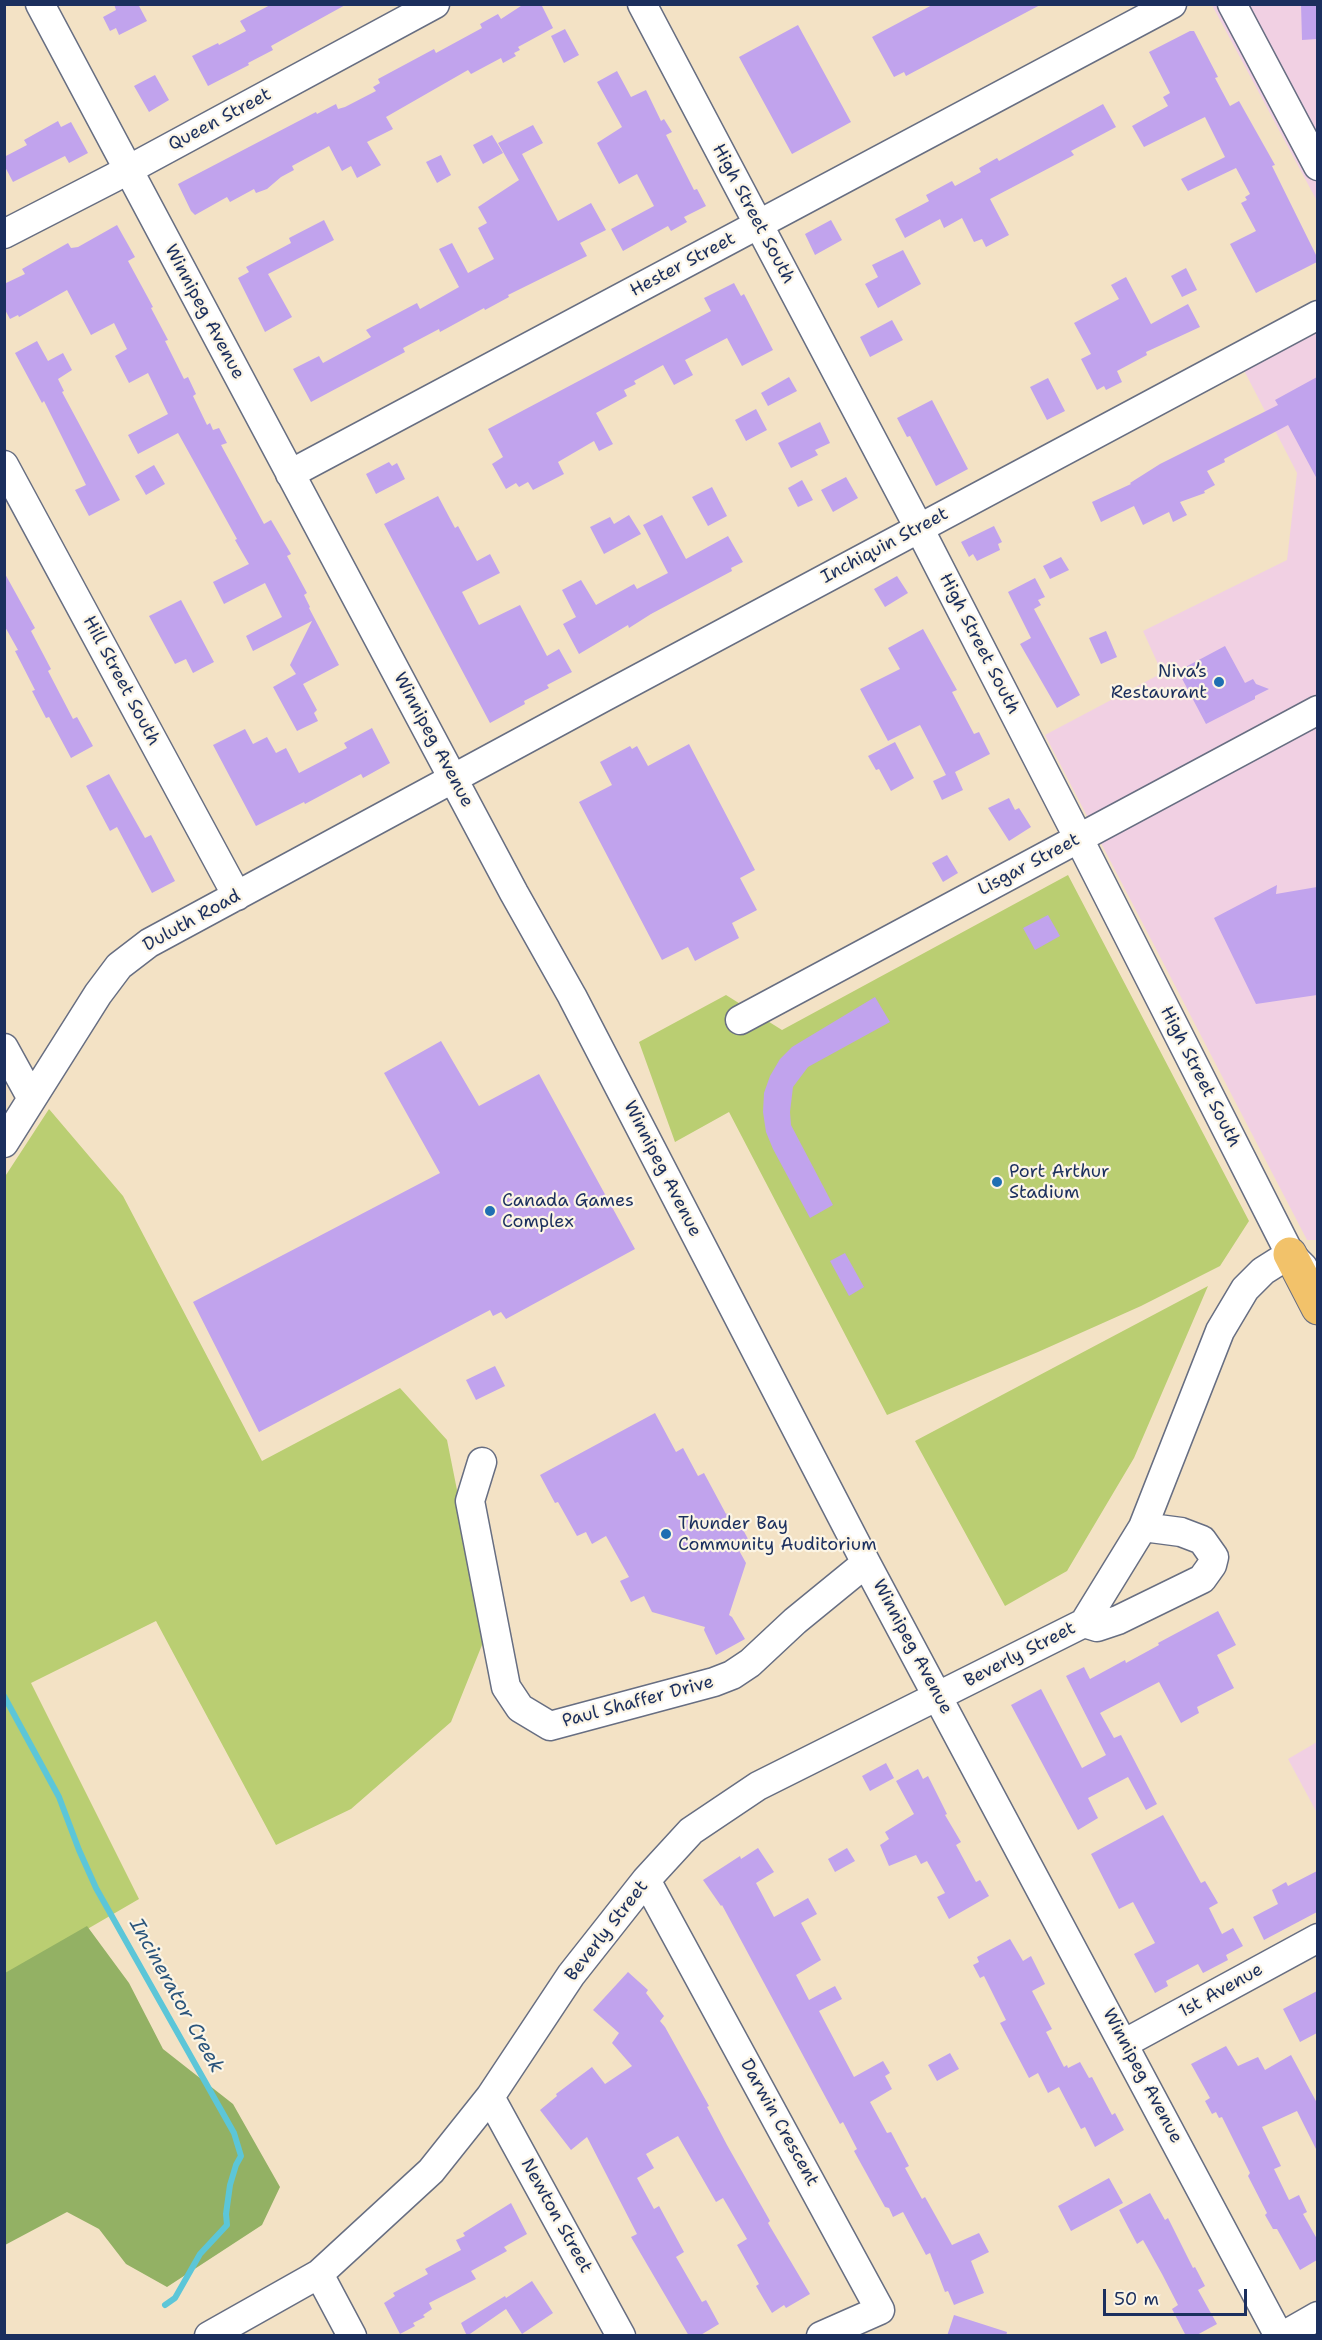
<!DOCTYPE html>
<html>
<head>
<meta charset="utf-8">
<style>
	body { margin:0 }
	#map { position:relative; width:1322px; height:2340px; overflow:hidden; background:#f3e2c5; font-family:"Shantell Sans",sans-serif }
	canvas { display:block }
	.frame { position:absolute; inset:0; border:6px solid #1b2f5e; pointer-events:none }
	.scale { position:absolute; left:1103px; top:2289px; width:144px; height:27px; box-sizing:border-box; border:3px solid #1b2f5e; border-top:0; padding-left:8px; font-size:18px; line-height:21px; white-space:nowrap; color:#1b2f5e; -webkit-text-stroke:4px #fcf5e5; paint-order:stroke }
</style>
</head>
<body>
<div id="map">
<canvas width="1322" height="2340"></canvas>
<div class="frame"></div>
<div class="scale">50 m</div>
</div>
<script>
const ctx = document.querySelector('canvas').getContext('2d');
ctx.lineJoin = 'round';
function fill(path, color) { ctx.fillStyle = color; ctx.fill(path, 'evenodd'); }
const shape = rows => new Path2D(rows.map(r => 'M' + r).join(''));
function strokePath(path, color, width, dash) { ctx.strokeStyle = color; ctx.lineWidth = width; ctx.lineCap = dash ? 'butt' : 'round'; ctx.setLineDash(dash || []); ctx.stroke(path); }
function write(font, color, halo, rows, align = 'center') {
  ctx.font = font + ' "Shantell Sans",sans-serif'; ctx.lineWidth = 4.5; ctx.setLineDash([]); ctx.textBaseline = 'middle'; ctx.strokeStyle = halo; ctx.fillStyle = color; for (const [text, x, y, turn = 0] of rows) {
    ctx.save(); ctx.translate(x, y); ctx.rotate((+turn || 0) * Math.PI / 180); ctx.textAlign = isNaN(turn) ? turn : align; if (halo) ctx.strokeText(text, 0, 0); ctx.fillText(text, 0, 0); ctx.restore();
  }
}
fill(shape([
	[1212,5,1317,5,1317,201],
	[1317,308,1317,1240,1307,1240,1045,735,1162,673,1143,631,1287,560,1297,473,1234,351],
	[1317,1742,1317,1813,1288,1759]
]), '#f1d0e3');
fill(shape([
	[1068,875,1249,1221,1220,1266,1141,1306,1038,1352,887,1415,729,1112,675,1142,639,1042,726,995,782,1030],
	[49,1109,123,1196,262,1461,400,1388,447,1440,486,1635,451,1722,351,1809,276,1845,156,1621,31,1683,139,1899,5,1977,4,1178],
	[1208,1286,1134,1458,1067,1571,1005,1606,915,1441]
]), '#bace72');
fill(shape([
	[87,1926,129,1983,163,2049,233,2104,280,2187,262,2225,167,2287,126,2264,99,2229,67,2212,5,2245,5,1973]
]), '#93b164');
strokePath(shape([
	[4,1696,59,1797,79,1850,96,1888,234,2133,241,2156,236,2165,230,2185,226,2214,227,2225,200,2254,175,2298,165,2305]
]), '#5cc6d8', 6);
fill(shape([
	[114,4,138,4,147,21,119,35,116,28,110,31,103,17,116,10],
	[272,4,347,4,271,46,273,50,248,63,249,65,208,86,192,56,218,43,219,45,246,31,240,21],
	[524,4,541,4,553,28,518,47,520,50,514,53,516,56,503,63,501,58,471,74,468,70,386,117,393,129,367,142,381,165,357,178,351,166,342,171,329,146,292,166,294,170,281,177,267,189,256,193,254,189,230,202,227,197,195,215,191,211,178,184,316,112,317,114,336,104,338,109,345,107,376,91,373,87,380,83,378,79,434,49,436,53,482,28,480,24,498,14,501,19],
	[934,4,1042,4,906,76,904,72,894,77,872,37],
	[1301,4,1317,4,1317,39,1302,40],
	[798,25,851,122,792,154,739,57],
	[565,29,579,55,564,63,551,36],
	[1190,31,1194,31,1218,77,1215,78,1230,106,1239,101,1275,165,1272,166,1317,257,1317,262,1256,293,1230,244,1256,231,1241,203,1247,200,1245,197,1250,194,1236,168,1188,191,1181,179,1225,157,1205,117,1144,147,1132,126,1168,106,1163,97,1170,93,1149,52],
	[617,71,631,97,646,90,661,121,664,119,672,132,666,135,694,190,697,189,706,206,684,217,687,222,671,231,668,226,623,251,611,229,654,206,637,174,619,184,597,143,622,127,597,82],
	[155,75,169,100,149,112,134,86],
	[1103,104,1116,127,1071,151,1074,155,990,199,1009,235,986,247,982,239,974,242,962,218,944,228,940,219,905,238,895,219,929,201,926,195,952,181,955,186,981,172,979,168,997,158,999,161],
	[58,121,61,127,71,122,88,153,69,163,65,156,13,182,4,165,4,157,27,145,24,140],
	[533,125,543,143,522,154,558,221,591,203,606,230,580,243,587,256,508,295,509,297,485,310,484,308,440,332,439,329,403,348,405,352,311,402,293,369,319,356,323,363,371,337,366,330,417,303,420,309,459,287,439,249,452,243,468,273,494,259,478,228,487,223,478,207,519,180,498,143],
	[492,135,503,153,483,164,473,145],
	[441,155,451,175,437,183,426,162],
	[324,220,334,240,268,274,292,317,265,332,238,278,249,272,246,267,291,243,289,238],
	[831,220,842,240,815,255,805,234],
	[117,225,135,257,128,261,153,307,151,308,168,340,165,341,184,379,188,377,196,394,193,396,207,425,210,423,213,430,219,428,227,443,221,445,264,524,271,520,291,554,287,556,307,593,304,595,310,607,309,608,339,665,303,684,317,710,314,713,318,721,297,731,273,687,296,674,290,665,312,621,253,651,246,636,282,617,265,583,224,604,213,582,249,564,235,540,237,539,178,433,138,454,128,435,168,414,148,373,129,383,115,356,127,349,114,323,91,335,67,290,19,317,18,315,10,319,4,308,4,284,25,274,22,269,68,243,71,248,78,247],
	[903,250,921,284,878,308,865,284,878,277,872,265],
	[1186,268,1197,290,1182,297,1171,276],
	[1126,277,1151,324,1188,304,1200,327,1146,352,1147,355,1117,371,1122,382,1106,390,1104,386,1097,390,1081,359,1091,354,1074,323,1119,299,1111,285],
	[734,283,741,296,744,294,773,350,742,366,727,338,685,360,693,375,674,385,663,365,634,381,636,384,624,390,627,396,596,413,613,444,599,451,594,441,558,462,564,474,533,490,528,482,519,487,516,483,506,489,492,464,503,457,488,429,711,311,704,298],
	[892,320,903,340,870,357,860,337],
	[37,341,48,361,63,353,72,370,58,379,64,391,62,392,120,500,89,516,75,490,86,485,44,401,42,403,15,353],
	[789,377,797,391,768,406,761,393],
	[1317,377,1317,479,1288,425,1224,459,1225,462,1207,471,1215,485,1204,491,1205,493,1180,502,1187,515,1173,522,1169,512,1143,525,1134,506,1101,522,1092,502,1131,484,1130,483,1160,464,1278,405,1275,400],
	[1048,378,1065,411,1047,420,1030,387],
	[932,400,968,469,936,486,910,436,907,437,897,418],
	[756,409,767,430,746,441,735,420],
	[820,422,830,443,815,450,818,455,791,468,778,443],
	[389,462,392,466,397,463,405,479,376,494,366,474],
	[154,465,165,484,146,495,135,476],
	[846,477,858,498,833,512,821,490],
	[802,480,813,500,798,507,788,488],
	[712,487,727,516,708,526,692,497],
	[438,496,455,528,458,526,477,561,490,554,500,573,462,592,479,625,520,605,547,656,559,649,572,672,547,685,549,688,524,701,525,704,490,723,384,524],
	[629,515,641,534,604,554,590,527,610,517,614,524],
	[662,515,686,559,728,536,743,562,731,568,732,571,651,614,629,628,628,625,579,654,563,624,576,617,562,590,581,580,596,605,634,584,637,589,668,573,643,525],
	[994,526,1002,542,998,544,1000,550,977,561,973,554,969,557,961,542],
	[1061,557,1069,570,1050,579,1043,566],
	[4,572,35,628,31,631,51,669,48,671,73,719,77,717,93,746,71,758,49,717,46,718,32,691,35,690,15,651,18,650,4,625],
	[897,576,908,593,885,607,874,589],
	[1035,578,1045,597,1038,600,1041,605,1034,609,1080,695,1057,708,1020,644,1031,638,1008,592],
	[181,600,214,662,193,673,186,659,175,664,149,616],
	[923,629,957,690,952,692,974,734,979,732,990,754,955,772,963,790,942,800,933,781,946,775,920,725,888,741,860,689,900,669,888,648],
	[1106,631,1117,657,1101,664,1089,638],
	[1225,646,1245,683,1253,679,1256,684,1269,689,1255,696,1255,699,1206,724,1178,671],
	[372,728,390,763,363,778,361,774,305,804,304,802,256,826,213,745,245,729,253,744,267,737,276,753,286,748,299,773,347,748,344,743],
	[895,742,914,778,891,791,879,769,876,770,868,756],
	[689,744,755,870,740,878,757,910,732,923,739,938,710,953,695,961,688,947,662,960,579,802,612,785,600,762,630,746,632,749,637,746,648,766],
	[109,774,145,838,151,835,175,881,152,893,117,827,110,831,86,786],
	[1009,798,1015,810,1019,808,1031,827,1009,841,988,808],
	[947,855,958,873,943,882,932,863],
	[1277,885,1276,894,1317,887,1317,995,1256,1004,1214,918],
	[1048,915,1060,936,1035,950,1023,928],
	[875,997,890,1022,808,1067,793,1087,790,1112,791,1125,833,1205,810,1218,773,1149,766,1132,763,1112,764,1093,770,1076,780,1059,792,1047],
	[441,1041,479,1106,539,1074,635,1249,506,1319,501,1312,493,1316,490,1310,259,1432,193,1302,440,1173,384,1073],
	[845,1253,864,1287,849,1296,830,1261],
	[495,1366,505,1386,476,1400,466,1380],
	[655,1413,676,1452,683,1448,698,1476,704,1473,726,1514,728,1513,733,1522,738,1520,748,1539,736,1545,746,1563,729,1615,732,1617,745,1639,716,1655,704,1630,705,1627,652,1612,644,1596,631,1602,620,1581,629,1577,606,1536,592,1544,586,1532,577,1536,558,1502,555,1503,540,1475],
	[1218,1611,1236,1645,1217,1655,1234,1688,1197,1707,1199,1713,1181,1723,1159,1682,1100,1713,1114,1738,1121,1735,1157,1804,1146,1810,1128,1777,1088,1798,1098,1818,1078,1830,1011,1705,1041,1689,1082,1768,1106,1755,1066,1676,1084,1667,1090,1679,1125,1660,1126,1663,1159,1645,1158,1643],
	[886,1763,894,1778,870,1791,862,1776],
	[918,1769,923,1779,928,1776,947,1814,945,1815,961,1842,956,1845,976,1882,980,1880,989,1896,949,1919,937,1897,945,1893,927,1861,921,1864,916,1855,889,1866,880,1845,889,1839,885,1832,914,1814,896,1781],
	[1163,1815,1201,1883,1205,1881,1218,1903,1209,1908,1222,1934,1233,1928,1243,1946,1226,1955,1228,1960,1203,1973,1198,1964,1166,1981,1168,1986,1155,1993,1134,1954,1155,1943,1133,1902,1119,1909,1091,1854],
	[758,1848,774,1872,756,1883,774,1917,808,1898,817,1914,801,1923,821,1960,796,1975,809,2000,835,1986,842,1999,819,2011,854,2077,883,2061,890,2073,885,2076,892,2089,870,2102,887,2133,891,2132,909,2166,905,2168,922,2199,925,2197,952,2245,979,2233,989,2252,971,2261,984,2293,954,2305,948,2291,945,2292,930,2253,926,2255,903,2212,893,2217,889,2208,885,2207,854,2151,857,2149,843,2122,840,2124,722,1905,721,1906,703,1880,740,1856,741,1859],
	[847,1848,855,1861,835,1872,828,1859],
	[1317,1871,1317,1912,1264,1940,1253,1917,1278,1904,1272,1890,1286,1882,1288,1886],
	[1010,1939,1023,1961,1031,1956,1045,1984,1032,1991,1052,2029,1046,2032,1064,2067,1067,2065,1068,2068,1080,2062,1089,2078,1092,2077,1112,2115,1115,2113,1124,2130,1095,2147,1085,2127,1081,2129,1059,2087,1048,2093,1038,2073,1029,2078,1000,2023,1006,2020,984,1976,980,1978,973,1965,979,1962,977,1957],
	[628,1972,648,1990,646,1993,664,2016,660,2021,665,2027,709,2106,707,2107,727,2145,770,2221,768,2223,810,2294,786,2308,784,2305,772,2313,756,2286,759,2284,737,2245,747,2239,723,2198,716,2202,678,2136,646,2154,654,2168,637,2178,654,2209,659,2206,684,2252,676,2257,702,2302,706,2300,719,2324,699,2336,689,2336,631,2237,637,2234,587,2137,571,2150,540,2110,557,2096,556,2094,592,2067,605,2084,632,2066,612,2043,619,2033,593,2010],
	[1317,1991,1317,2033,1300,2042,1283,2009],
	[1226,2046,1238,2066,1258,2057,1265,2070,1291,2055,1317,2103,1317,2151,1297,2111,1262,2127,1281,2166,1274,2169,1289,2200,1299,2195,1307,2212,1303,2214,1317,2239,1317,2260,1300,2270,1277,2229,1273,2229,1265,2215,1267,2213,1248,2176,1250,2173,1222,2117,1219,2118,1216,2112,1212,2114,1205,2101,1210,2098,1191,2064],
	[950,2053,959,2069,937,2081,928,2065],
	[1109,2178,1123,2203,1071,2231,1058,2206],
	[1150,2193,1165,2220,1168,2218,1193,2268,1195,2267,1205,2286,1198,2290,1217,2324,1195,2336,1186,2336,1172,2309,1178,2305,1162,2274,1143,2240,1137,2244,1119,2210],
	[511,2203,527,2234,504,2247,507,2251,471,2271,476,2279,429,2303,432,2309,423,2315,425,2317,413,2323,415,2326,400,2334,384,2303,395,2296,393,2293,428,2274,425,2269,461,2250,456,2240,465,2236,463,2233],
	[532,2281,553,2313,522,2334,506,2309,467,2336,461,2323,505,2296,506,2298],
	[954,2315,1007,2332,1006,2336,947,2336]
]), '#c1a3ed');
const minor = shape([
	[40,4,514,893,572,996,866,1563,1279,2336],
	[642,4,919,528,1079,839,1290,1254,1303,1267],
	[1232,4,1318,166],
	[4,234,113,178,435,4],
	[4,465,237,896],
	[290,474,1172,4],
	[740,1020,1318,710],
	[4,1048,31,1097],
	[4,1143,98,994,119,966,149,943,602,698,1318,315],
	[482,1462,470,1501,506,1687,520,1708,550,1726,714,1682,732,1675,750,1663,795,1621,866,1563],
	[1084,1623,1097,1627,1118,1620,1202,1579,1212,1565,1214,1557,1202,1540,1181,1532,1143,1527],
	[646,1880,880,2310,821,2336],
	[1125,2043,1318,1938],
	[490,2097,621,2336],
	[319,2274,352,2336],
	[209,2336,319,2274,431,2171,490,2097,571,1975,646,1880,691,1831,758,1786,1084,1623,1143,1527,1220,1331,1245,1289,1263,1271,1290,1254],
	[1283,2336,1318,2316]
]);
const major = shape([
	[1290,1254,1318,1308]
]);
strokePath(minor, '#676e82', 31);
strokePath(major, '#676e82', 35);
strokePath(minor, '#fff', 28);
strokePath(major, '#f2c26a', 33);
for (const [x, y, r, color] of [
	[1219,682,6,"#1f6fb2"],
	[997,1182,6,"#1f6fb2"],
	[490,1211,6,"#1f6fb2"],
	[666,1534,6,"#1f6fb2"]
]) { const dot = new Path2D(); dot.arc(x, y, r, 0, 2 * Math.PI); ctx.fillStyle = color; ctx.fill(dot); strokePath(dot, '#fcf5e5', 2); }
write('18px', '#1b2f5e', '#fcf5e5', [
	["Queen Street",220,120,-28],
	["High Street South",753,214,62],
	["Hester Street",683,265,-28],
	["Winnipeg Avenue",204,312,62],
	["Inchiquin Street",885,546,-28],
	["High Street South",979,644,63],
	["Hill Street South",121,681,62],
	["Winnipeg Avenue",433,740,62],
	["Lisgar Street",1029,865,-28],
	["Duluth Road",192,921,-29],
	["High Street South",1200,1077,63],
	["Winnipeg Avenue",662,1169,63],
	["Winnipeg Avenue",912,1647,62],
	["Beverly Street",1020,1655,-27],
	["Paul Shaffer Drive",638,1702,-15],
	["Beverly Street",607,1931,-52],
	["1st Avenue",1221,1991,-29],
	["Winnipeg Avenue",1142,2076,62],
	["Darwin Crescent",779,2123,61],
	["Newton Street",556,2216,61]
]);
write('18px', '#1b2f5e', '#fcf5e5', [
	["Niva’s",1207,672,"right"],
	["Restaurant",1207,693,"right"],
	["Port Arthur",1009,1172],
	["Stadium",1009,1193],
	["Canada Games",502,1201],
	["Complex",502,1222],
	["Thunder Bay",678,1524],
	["Community Auditorium",678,1545]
], 'left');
write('italic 20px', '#2b557c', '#fcf5e5', [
	["Incinerator Creek",176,1996,61]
]);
</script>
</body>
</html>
